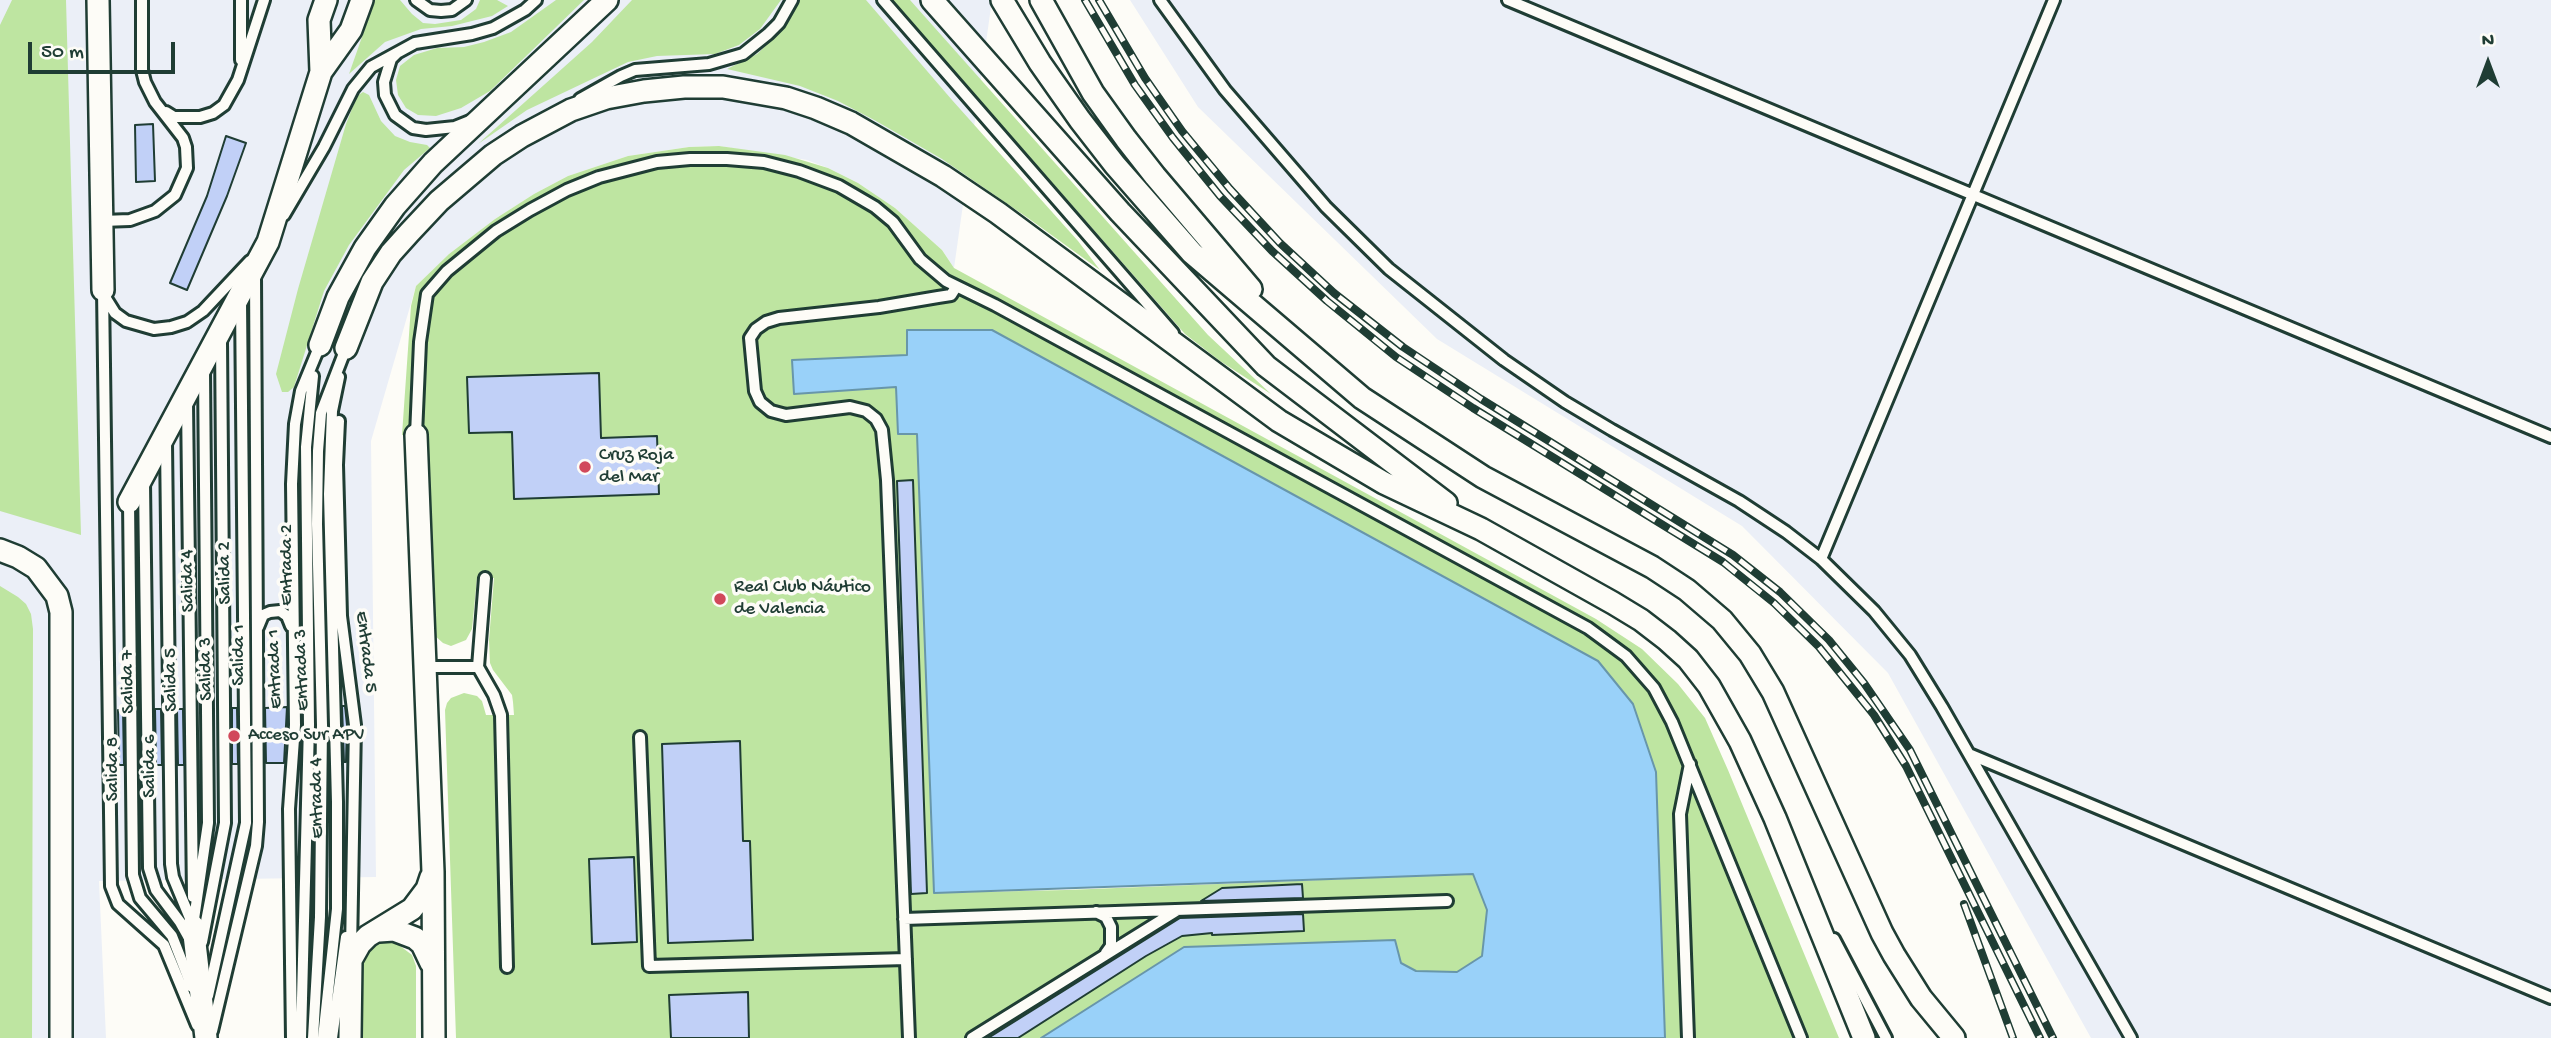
<!DOCTYPE html>
<html>
<head>
<meta charset="utf-8">
<style>
	body { margin:0 }
	#map { position:relative; width:2551px; height:1038px; overflow:hidden; background:#fdfcf7; font-family:"Gochi Hand",sans-serif }
	canvas { display:block }
	.north { position:absolute; left:2453px; top:28px; width:70px; height:70px; -webkit-text-stroke:5px #fdfcf7; paint-order:stroke; rotate:0deg; font-size:19px; font-weight:700; line-height:28px; text-align:center; color:#1f3d34 }
	.north::after { content:''; display:block; margin:auto; width:24px; height:32px; background:#1f3d34; clip-path:polygon(50% 0,100% 100%,50% 72%,0 100%) }
	.scale { position:absolute; left:28px; top:42px; width:147px; height:32px; box-sizing:border-box; border:4px solid #1f3d34; border-top:0; padding-left:9px; font-size:21px; line-height:24px; white-space:nowrap; color:#1f3d34; -webkit-text-stroke:5px #fdfcf7; paint-order:stroke }
</style>
</head>
<body>
<div id="map">
<canvas width="2551" height="1038"></canvas>
<div class="north">N</div>
<div class="scale">50 m</div>
</div>
<script>
const ctx = document.querySelector('canvas').getContext('2d');
ctx.lineJoin = 'round';
function fill(path, color) { ctx.fillStyle = color; ctx.fill(path, 'evenodd'); }
const shape = rows => new Path2D(rows.map(r => 'M' + r).join(''));
function strokePath(path, color, width, dash) { ctx.strokeStyle = color; ctx.lineWidth = width; ctx.lineCap = dash ? 'butt' : 'round'; ctx.setLineDash(dash || []); ctx.stroke(path); }
function write(font, color, halo, rows, align = 'center') {
  ctx.font = font + ' "Gochi Hand",sans-serif'; ctx.lineWidth = 7; ctx.setLineDash([]); ctx.textBaseline = 'middle'; ctx.strokeStyle = halo; ctx.fillStyle = color; for (const [text, x, y, turn = 0] of rows) {
    ctx.save(); ctx.translate(x, y); ctx.rotate((+turn || 0) * Math.PI / 180); ctx.textAlign = isNaN(turn) ? turn : align; if (halo) ctx.strokeText(text, 0, 0); ctx.fillText(text, 0, 0); ctx.restore();
  }
}
fill(shape([
	[0,0,992,0,954,268,942,250,895,208,858,183,828,168,807,160,719,146,689,147,628,156,568,176,534,194,495,219,449,254,416,286,371,441,376,877,99,881,106,1038,0,1038],
	[1130,0,2551,0,2551,1038,2091,1038,1888,673,1742,526,1437,339,1198,107]
]), '#ebeff7');
fill(shape([
	[12,0,66,0,81,535,0,511,0,25],
	[375,0,400,0,412,14,423,23,435,24,461,20,476,9,480,0,497,0,508,6,492,16,452,26,421,29,385,42,349,74],
	[556,0,584,0,490,91,461,108,436,116,418,115,406,108,398,95,396,80,400,66,414,55,437,48,464,47,484,42,511,32],
	[632,0,781,0,760,29,739,45,715,54,657,56,628,62,527,110,478,144,592,42],
	[799,0,866,0,952,100,1078,241,1100,270,1028,218,942,159,876,121,838,101,800,86,727,69,757,54,782,30],
	[892,0,910,0,1208,335,1271,394,1220,361,1185,334],
	[363,92,369,95,381,121,395,136,410,142,427,145,430,148,404,170,349,245,324,291,294,387,288,392,282,392,276,374,298,289,346,124,357,96],
	[719,146,785,155,828,168,858,183,895,208,942,250,954,268,1596,619,1642,649,1678,684,1705,718,1728,770,1839,1038,1665,1038,1656,772,1598,661,992,330,907,330,907,355,793,360,794,394,896,387,898,433,917,433,934,893,1066,890,1473,874,1487,910,1482,956,1457,972,1416,971,1401,963,1395,941,1185,947,1041,1038,456,1038,445,710,447,703,451,698,464,693,477,696,482,701,486,715,514,715,513,702,512,695,493,670,490,663,489,640,494,578,477,578,472,629,466,640,451,646,443,643,434,635,426,434,402,435,411,306,416,286,449,254,495,219,534,194,568,176,628,156,689,147],
	[0,586,18,597,26,604,31,614,33,629,32,1038,0,1038],
	[395,942,412,955,416,966,416,1038,361,1038,360,959,366,950,378,943]
]), '#bee5a1');
const water = shape([
	[907,330,992,330,1598,661,1633,704,1656,772,1665,1038,1041,1038,1184,947,1395,940,1401,963,1416,971,1457,972,1482,956,1487,910,1473,874,934,893,917,434,898,434,896,387,794,394,792,360,907,355,907,330]
]);
fill(water, '#99d1f9');
strokePath(water, '#6896aa', 2);
const building = shape([
	[153,124,155,181,136,182,135,125,153,124],
	[226,136,246,143,227,196,187,290,170,283,207,196,226,136],
	[599,373,601,438,657,436,659,494,514,499,512,432,469,433,467,377,599,373],
	[913,480,927,893,911,894,897,481,913,480],
	[342,706,345,706,347,725,346,762,344,762,342,706],
	[287,707,284,763,266,763,265,708,287,707],
	[232,708,237,708,238,764,232,764,232,708],
	[155,709,161,709,162,765,156,765,155,709],
	[177,709,183,709,184,765,178,765,177,709],
	[118,710,123,710,124,765,119,765,118,710],
	[740,741,743,841,750,841,753,940,668,943,662,744,740,741],
	[634,857,637,942,592,944,589,859,634,857],
	[1302,884,1303,898,1201,901,1222,888,1302,884],
	[1303,914,1304,931,1212,935,1212,933,1182,936,1146,956,1018,1038,988,1038,1180,918,1303,914],
	[748,992,749,1038,671,1038,669,995,748,992]
]);
fill(building, '#c1d0f7');
strokePath(building, '#1f3d34', 2);
const lane = shape([
	[241,0,241,60],
	[416,0,430,10,441,11,452,10,466,0],
	[883,0,1173,333],
	[1160,0,1225,90,1326,207,1389,269,1504,360,1565,402,1612,430,1739,501,1786,532,1821,559,1874,611,1910,655,1942,707,2131,1038],
	[1508,0,2551,437],
	[397,53,391,59,384,82,385,95,395,115,413,128,426,130,455,127,470,121],
	[580,99,621,76,635,70,709,64,743,54,768,34,779,23,792,0],
	[166,112,174,117,200,117,213,113,224,105,238,80,264,0],
	[284,215,324,147,353,89,371,67,415,43,472,34,493,28,525,10,536,0],
	[102,221,130,220,155,211,175,195,187,168,186,147,183,138,155,102,145,82,142,70,142,0],
	[103,290,111,886,118,904,164,945,197,1025],
	[105,297,115,313,126,321,154,329,171,327,187,322,203,311,250,261],
	[187,402,193,897],
	[339,421,337,465,341,616,355,725,351,950],
	[416,435,420,342,427,294,447,271,496,231,530,210,567,190,599,177,657,162,690,159,727,159,764,162,799,171,839,186,875,207,893,222,920,259,946,281,995,305,1588,628,1626,656,1654,688,1672,722,1801,1038],
	[166,443,171,864,173,877,192,923],
	[144,483,149,868,156,890,180,922,189,938],
	[129,502,133,875,140,898,172,936,192,987],
	[1821,559,2054,0],
	[258,627,263,615,270,612,280,611,287,616,291,626],
	[425,667,478,667,485,578],
	[478,667,494,695,501,715,507,967],
	[640,737,649,966,906,959],
	[1969,754,2551,998],
	[1096,912,1106,917,1111,927,1111,946,1106,953],
	[904,919,1447,901],
	[193,926,208,823,204,371],
	[1834,939,1886,1038],
	[202,942,225,823,221,341],
	[208,996,246,823,241,302],
	[212,1031,256,846,258,822,255,275],
	[292,1038,289,809,295,725,292,484,295,424,301,391,320,345],
	[301,1038,309,725,306,447,313,376],
	[313,1038,320,917,322,725,317,524,318,451,321,413,346,348],
	[323,1038,337,909,337,802,329,494,332,411,339,377],
	[332,1038,346,937],
	[909,1038,887,480,882,430,876,419,866,411,850,407,786,415,771,411,760,402,755,391,750,338,756,329,766,322,779,318,879,307,938,297,951,295,956,287],
	[972,1038,1176,911],
	[1688,1038,1680,814,1690,764]
]);
const street = shape([
	[98,0,103,290],
	[932,0,1120,212,1266,366,1446,503],
	[1002,0,1040,63,1080,120,1115,165,1192,253,1362,398,1483,477,1652,567,1687,590,1722,620,1750,654,1773,692,1882,933,1894,955,1921,998,1954,1038],
	[1041,0,1093,93,1126,139,1155,176,1251,289],
	[321,72,319,20,326,0],
	[320,345,338,297,365,248,395,206,433,163,607,0],
	[346,348,372,282,391,253,409,233,439,201,493,155,522,136,571,110,606,98,644,91,684,87,723,87,786,98,816,108,851,123,943,176,998,213,1279,421,1384,483,1481,529,1613,603,1641,620,1667,640,1688,659,1709,686,1740,741,1775,818,1864,1038],
	[416,435,433,872,434,1038],
	[129,502,268,242,321,72,351,30,362,0],
	[0,550,18,557,36,568,57,596,61,612,61,1038],
	[193,926,206,1038],
	[379,931,394,930,415,938,422,944,431,963],
	[350,1038,351,960,360,944,368,936,412,909,427,889,431,877]
]);
strokePath(lane, '#1f3d34', 16);
strokePath(street, '#1f3d34', 26);
strokePath(lane, '#fdfcf7', 10);
strokePath(street, '#fdfcf7', 21);
const rail = shape([
	[1085,0,1135,85,1173,138,1220,196,1272,251,1327,301,1396,357,1473,408,1723,562,1774,603,1819,647,1874,715,1906,766,2040,1038],
	[1099,0,1145,78,1182,131,1230,189,1280,243,1334,293,1403,347,1481,399,1733,555,1780,592,1829,640,1864,683,1910,750,2053,1038],
	[1964,904,2013,1038]
]);
strokePath(rail, '#1f3d34', 8);
strokePath(rail, '#fdfcf7', 5, [16]);
for (const [x, y, r, color] of [
	[585,467,7,"#d1495b"],
	[720,599,7,"#d1495b"],
	[234,736,7,"#d1495b"]
]) { const dot = new Path2D(); dot.arc(x, y, r, 0, 2 * Math.PI); ctx.fillStyle = color; ctx.fill(dot); strokePath(dot, '#fdfcf7', 2.5); }
write('19px', '#1f3d34', '#fdfcf7', [
	["Cruz Roja",599,456],
	["del Mar",599,478],
	["Real Club Náutico",734,588],
	["de Valencia",734,610],
	["Acceso Sur APV",248,736]
], 'left');
write('19px', '#1f3d34', '#fdfcf7', [
	["Entrada 2",288,565,-90],
	["Salida 2",226,573,-91],
	["Salida 4",189,581,-91],
	["Entrada 5",365,652,83],
	["Salida 1",240,655,-90],
	["Salida 3",207,669,-91],
	["Entrada 1",276,669,-92],
	["Entrada 3",303,670,-92],
	["Salida 5",172,680,-91],
	["Salida 7",129,682,-91],
	["Salida 6",151,766,-90],
	["Salida 8",114,769,-90],
	["Entrada 4",318,798,-91]
]);
</script>
</body>
</html>
